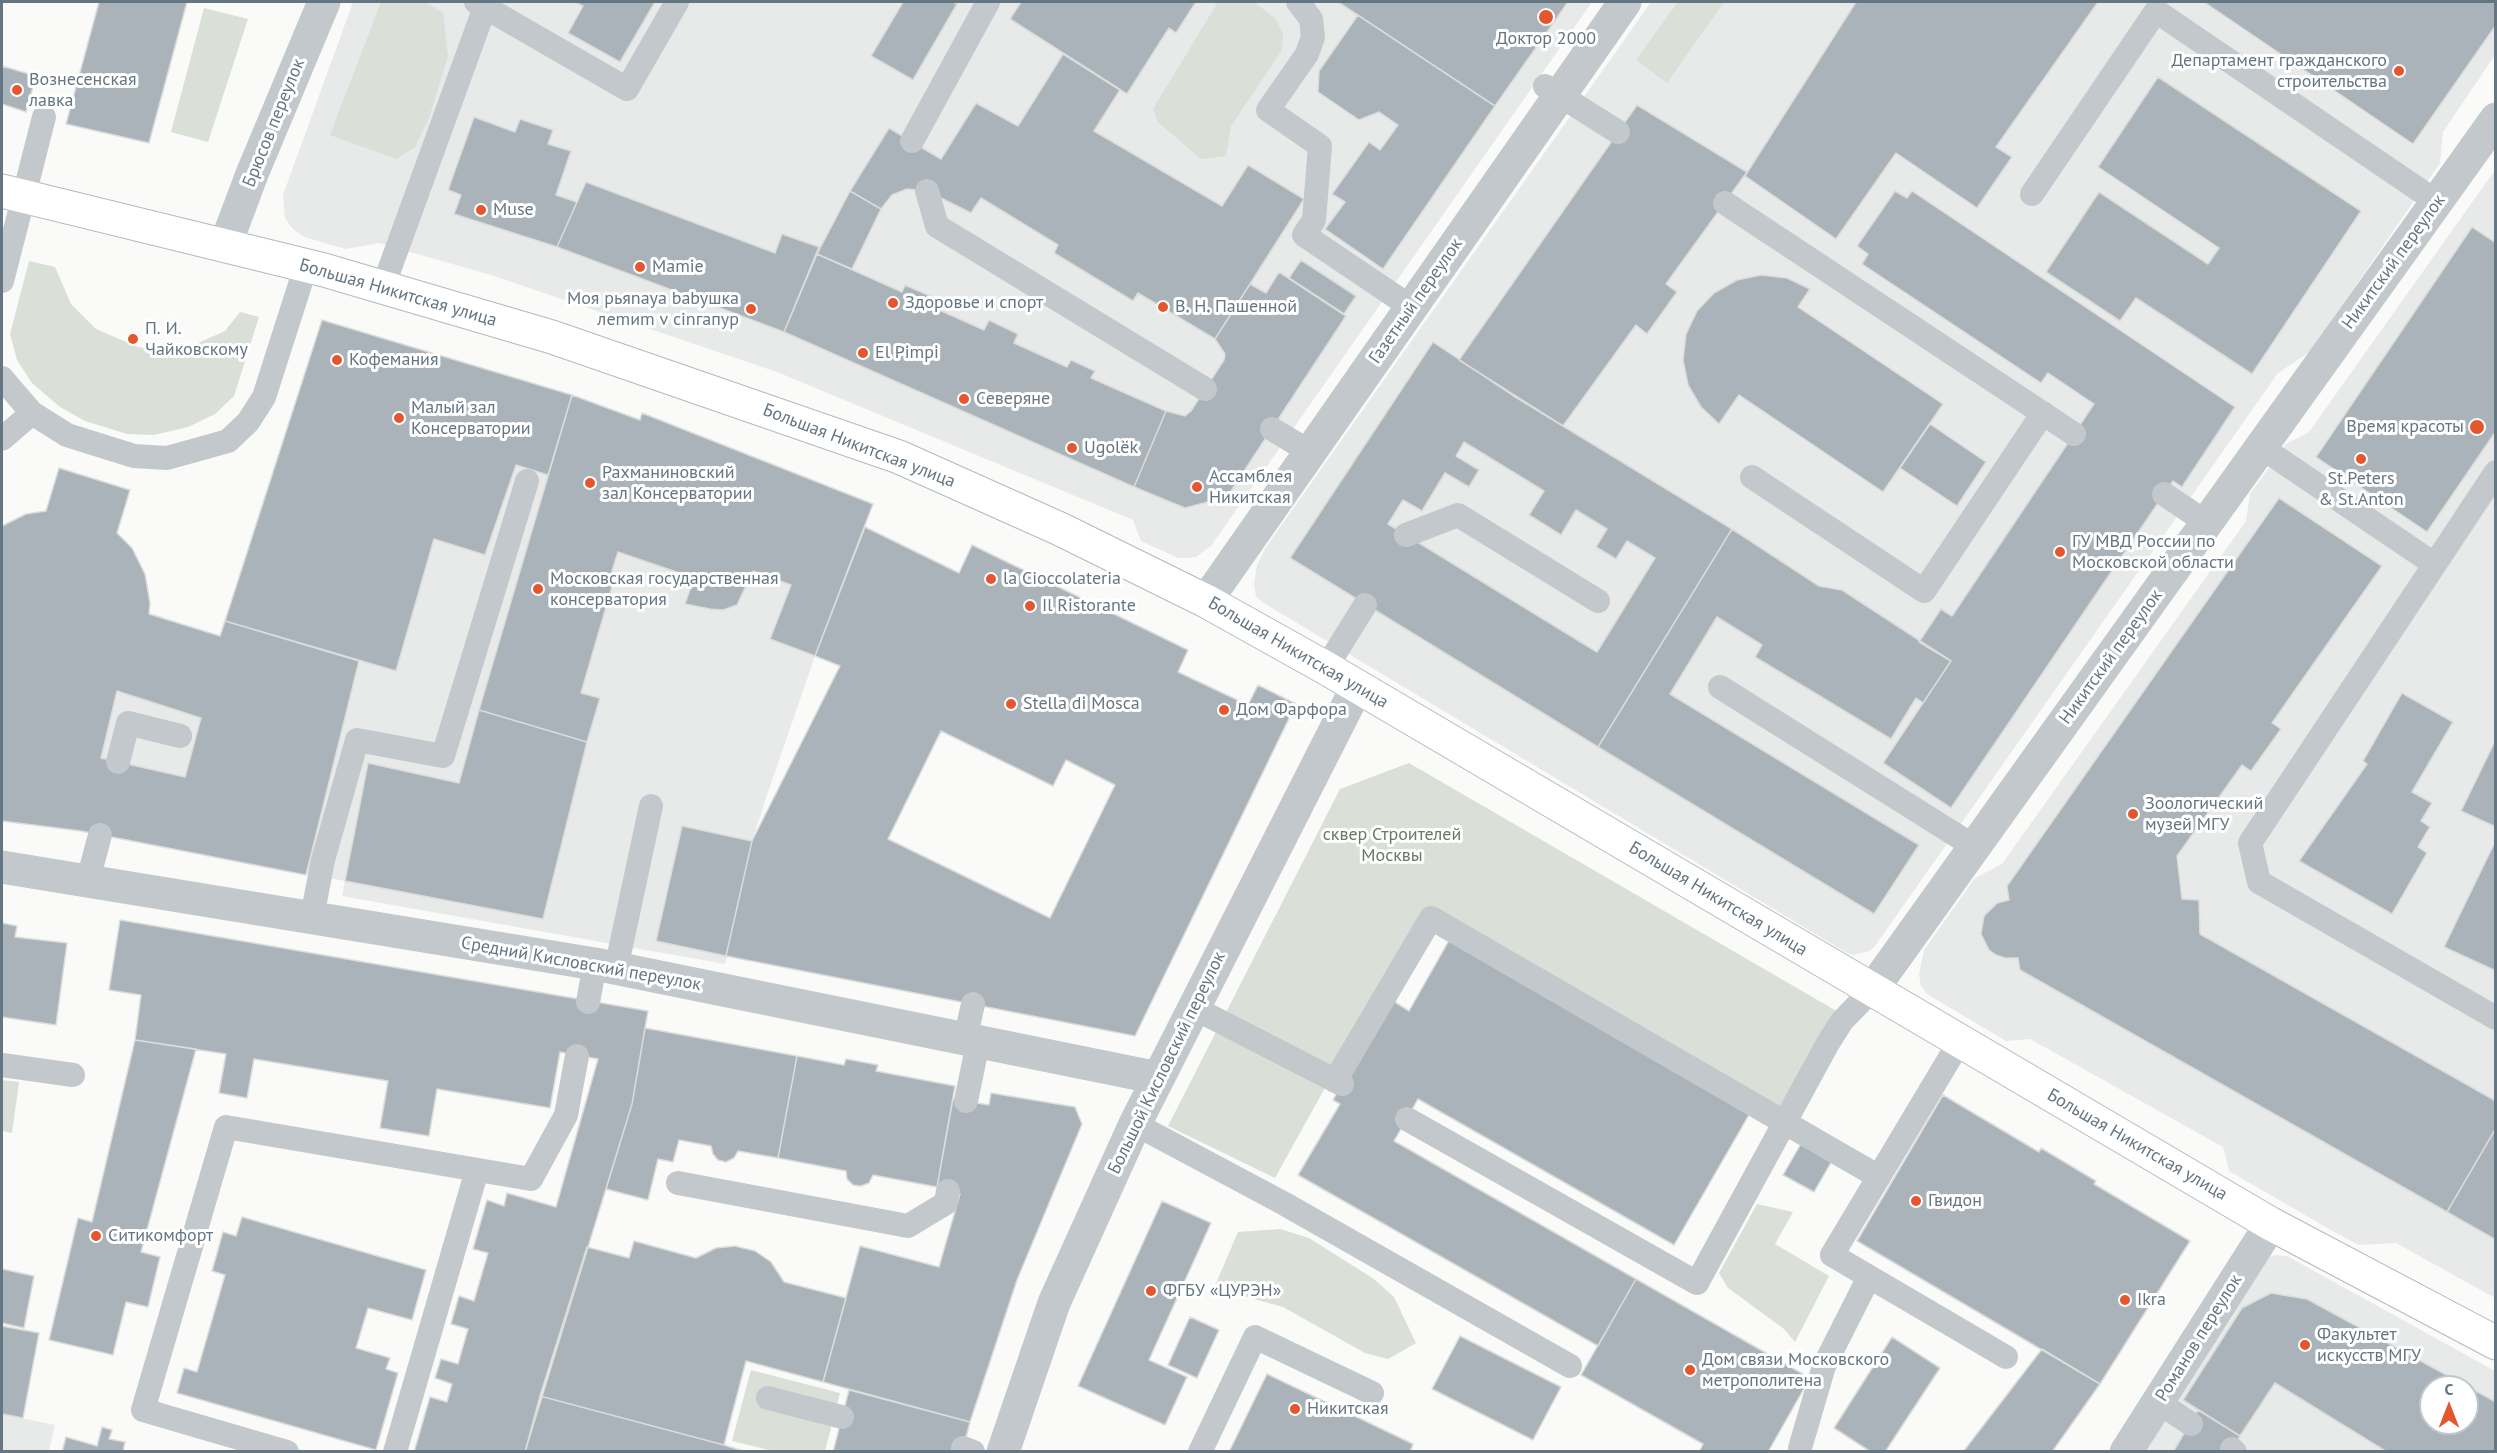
<!DOCTYPE html>
<html>
<head>
<meta charset="utf-8">
<style>
	body { margin:0 }
	#map { position:relative; width:2497px; height:1453px; overflow:hidden; background:#fafaf8; font-family:"PT Sans",sans-serif }
	canvas { display:block }
	.frame { position:absolute; inset:0; border:3px solid #657683; pointer-events:none }
	.north { position:absolute; left:2419px; top:1375px; width:60px; height:60px; box-sizing:border-box; background:#fff; border:2px solid #c1c8cd; border-radius:50%; rotate:0deg; font-size:16px; font-weight:700; line-height:24px; text-align:center; color:#657683 }
	.north::after { content:''; display:block; margin:auto; width:21px; height:27px; background:#e4572e; clip-path:polygon(50% 0,100% 100%,50% 72%,0 100%) }
</style>
</head>
<body>
<div id="map">
<canvas width="2497" height="1453"></canvas>
<div class="frame"></div>
<div class="north">С</div>
</div>
<script>
const ctx = document.querySelector('canvas').getContext('2d');
ctx.lineJoin = 'round';
function fill(path, color) { ctx.fillStyle = color; ctx.fill(path, 'evenodd'); }
const shape = rows => new Path2D(rows.map(r => 'M' + r).join(''));
function strokePath(path, color, width, dash) { ctx.strokeStyle = color; ctx.lineWidth = width; ctx.lineCap = dash ? 'butt' : 'round'; ctx.setLineDash(dash || []); ctx.stroke(path); }
function write(font, color, halo, rows, align = 'center') {
  ctx.font = font + ' "PT Sans",sans-serif'; ctx.lineWidth = 6; ctx.setLineDash([]); ctx.textBaseline = 'middle'; ctx.strokeStyle = halo; ctx.fillStyle = color; for (const [text, x, y, turn = 0] of rows) {
    ctx.save(); ctx.translate(x, y); ctx.rotate((+turn || 0) * Math.PI / 180); ctx.textAlign = isNaN(turn) ? turn : align; if (halo) ctx.strokeText(text, 0, 0); ctx.fillText(text, 0, 0); ctx.restore();
  }
}
fill(shape([
	[353,2,1592,2,1211,546,1196,557,1186,558,1178,558,1141,541,1133,520,777,372,491,275,379,243,346,249,304,237,292,228,285,218,283,195],
	[1651,2,2495,2,2495,55,2443,132,2440,163,2311,351,2278,373,1875,946,1870,951,1854,955,1847,953,1262,602,1256,596,1254,585,1257,565,1266,547],
	[2495,170,2495,1298,2396,1243,2359,1245,2336,1233,2229,1171,2223,1147,2030,1039,2006,1041,1927,994,1921,986,1919,974,1924,950,1975,878,2002,864,2246,521,2250,494,2286,444,2309,432],
	[322,320,572,395,639,420,642,413,873,504,815,656,766,798,752,841,725,964,342,896,345,881,81,831,2,821,2,526,26,514,46,511,59,468,130,490,117,533,132,548,145,574,150,603,149,613,220,636],
	[2275,1255,2287,1256,2495,1371,2495,1451,2146,1452,2153,1440,2159,1419,2269,1257],
	[2431,1387,2467,1387,2467,1423,2431,1423],
	[2,1414,55,1425,49,1451,2,1451]
]), '#e8e9e9');
fill(shape([
	[381,2,425,2,443,13,448,56,429,118,415,147,396,159,330,135],
	[1218,2,1254,2,1276,19,1283,34,1282,50,1231,126,1226,156,1201,159,1158,122,1153,109],
	[1678,2,1724,2,1667,83,1636,60],
	[204,8,248,19,208,142,171,132],
	[29,261,55,267,71,304,96,329,138,347,162,350,196,344,225,331,240,312,259,317,234,396,215,414,188,427,154,435,127,434,85,421,60,407,32,383,17,360,10,334],
	[1409,763,1840,1013,1780,1114,1424,909,1275,1178,1168,1126,1340,789],
	[2,1080,19,1082,12,1133,2,1131],
	[1757,1204,1793,1212,1775,1244,1829,1276,1795,1342,1784,1329,1728,1288,1719,1273],
	[1280,1229,1309,1238,1374,1279,1394,1297,1416,1343,1388,1359,1365,1353,1283,1307,1214,1288,1238,1232],
	[751,1370,840,1393,825,1451,773,1451,732,1441]
]), '#dadfd7');
const building = shape([
	[99,2,187,2,149,143,66,124,99,2],
	[575,2,655,2,620,62,568,33,583,6,575,2],
	[903,2,953,2,957,4,913,80,871,56,903,2],
	[1021,2,1196,2,1176,33,1169,28,1127,94,1010,19,1021,2],
	[1338,2,1568,2,1495,106,1338,2],
	[1856,2,2098,2,1996,147,2012,157,1977,208,1896,153,1836,239,1745,176,1856,2],
	[2204,2,2496,2,2496,25,2413,144,2204,2],
	[1358,15,1495,106,1383,269,1325,229,1345,202,1332,194,1369,142,1380,150,1398,125,1379,112,1359,120,1318,92,1319,71,1358,15],
	[1063,54,1120,90,1094,131,1222,206,1248,165,1304,199,1215,339,1138,293,1133,301,1054,253,1058,245,981,198,971,213,927,191,907,189,892,195,881,209,850,191,889,128,941,159,976,103,1018,126,1063,54],
	[2,66,36,76,26,112,2,104,2,66],
	[2158,77,2361,211,2252,374,2136,298,2120,321,2046,272,2099,192,2208,264,2219,248,2098,167,2158,77],
	[1637,105,1747,172,1666,284,1677,292,1647,334,1636,325,1563,426,1459,360,1637,105],
	[474,117,515,132,520,119,553,130,548,144,571,151,556,195,577,202,557,247,454,214,461,195,448,190,474,117],
	[586,182,775,253,782,234,819,247,784,332,557,247,586,182],
	[850,191,881,209,852,269,817,254,850,191],
	[1895,191,1907,198,1912,191,2235,407,2182,487,2173,481,1951,808,1883,763,1951,661,1919,642,1941,609,1952,616,2094,404,2048,373,2041,383,1862,264,1868,254,1857,246,1895,191],
	[2472,227,2496,243,2496,431,2427,532,2316,457,2472,227],
	[817,254,902,292,905,285,930,296,926,304,984,330,989,320,1018,334,1014,343,1067,367,1071,360,1095,371,1091,378,1166,411,1134,487,784,332,817,254],
	[1301,260,1356,296,1344,314,1289,278,1301,260],
	[1279,272,1346,316,1227,497,1185,508,1134,487,1166,411,1185,416,1191,411,1224,360,1225,354,1215,339,1250,284,1266,293,1279,272],
	[1761,275,1787,278,1810,289,1798,307,1943,404,1883,492,1739,395,1719,424,1701,407,1688,385,1683,360,1686,334,1697,311,1714,293,1737,280,1761,275],
	[322,320,572,395,548,475,516,465,485,555,434,539,396,671,225,621,322,320],
	[1433,342,1512,395,1732,529,1598,747,1290,558,1433,342],
	[1464,442,1544,491,1529,515,1561,535,1576,510,1607,529,1596,547,1616,559,1627,541,1655,558,1597,652,1388,524,1403,500,1422,511,1445,473,1469,487,1479,470,1456,456,1464,442],
	[572,395,640,420,642,413,873,504,815,656,770,639,791,585,753,571,737,605,723,610,710,609,685,604,694,578,618,552,612,571,616,573,581,693,600,698,587,742,479,710,572,395],
	[1930,424,1986,462,1957,506,1900,468,1930,424],
	[59,468,130,490,117,533,132,548,145,574,150,603,149,614,220,636,225,621,359,661,306,875,81,831,2,821,2,526,26,514,46,511,59,468],
	[117,691,201,718,185,777,101,758,117,691],
	[2279,498,2382,566,2272,723,2281,729,2251,771,2242,765,2177,856,2182,899,2199,900,2200,934,2496,1101,2496,1128,2447,1212,2020,970,2018,958,2005,958,1996,955,1989,950,1981,934,1984,916,1997,903,2009,900,2007,886,2279,498],
	[865,527,959,573,972,545,1188,650,1178,672,1248,705,1258,685,1296,704,1135,1036,726,956,752,841,840,666,815,656,865,527],
	[941,731,1053,786,1066,760,1115,785,1050,918,888,839,941,731],
	[1732,529,1819,586,1842,590,1951,661,1923,703,1916,698,1891,739,1755,657,1762,645,1717,617,1670,694,1919,845,1874,914,1598,747,1732,529],
	[2402,693,2453,722,2412,792,2432,803,2421,821,2430,827,2418,847,2427,853,2392,914,2299,861,2367,764,2363,761,2402,693],
	[479,710,587,742,543,919,345,881,368,763,459,783,479,710],
	[2496,739,2496,827,2461,811,2496,739],
	[682,826,752,841,726,956,656,941,682,826],
	[2496,840,2496,971,2444,947,2496,840],
	[120,920,648,1011,632,1104,525,1452,414,1452,430,1397,447,1402,452,1384,435,1378,441,1359,458,1364,468,1329,451,1324,459,1296,474,1301,488,1253,473,1249,487,1200,504,1206,507,1193,556,1207,598,1059,560,1052,550,1108,437,1089,429,1136,380,1128,388,1081,254,1059,247,1098,219,1093,226,1054,135,1040,141,995,109,990,120,920],
	[2,923,17,926,15,937,67,943,56,1025,2,1017,2,923],
	[1451,937,1750,1113,1674,1245,1418,1099,1394,1141,1636,1279,1598,1346,1298,1175,1340,1104,1333,1100,1390,999,1409,1011,1451,937],
	[645,1028,797,1056,778,1158,738,1151,734,1158,726,1162,718,1160,713,1154,711,1146,679,1140,673,1162,658,1159,648,1200,606,1189,632,1104,645,1028],
	[135,1040,196,1049,141,1252,160,1257,148,1307,126,1302,113,1355,49,1340,78,1218,92,1222,135,1040],
	[797,1056,844,1065,846,1059,878,1065,876,1071,955,1086,937,1187,873,1175,869,1183,861,1186,853,1185,847,1179,846,1171,778,1158,797,1056],
	[991,1093,1075,1107,1082,1124,1017,1280,970,1422,823,1382,860,1246,939,1267,960,1194,937,1187,953,1099,989,1105,991,1093],
	[1943,1095,2039,1152,2041,1148,2096,1181,2094,1184,2190,1241,2100,1384,1857,1241,1943,1095],
	[2496,1128,2496,1240,2447,1212,2496,1128],
	[1802,1142,1833,1159,1814,1192,1783,1175,1802,1142],
	[1162,1201,1211,1223,1149,1360,1187,1377,1165,1425,1078,1386,1162,1201],
	[242,1217,426,1270,412,1320,368,1308,356,1348,390,1358,386,1369,398,1373,376,1450,177,1393,184,1368,197,1372,225,1275,212,1271,223,1232,236,1236,242,1217],
	[634,1241,696,1258,716,1248,735,1246,755,1251,771,1262,784,1282,846,1298,823,1382,746,1361,724,1445,540,1396,587,1247,629,1258,634,1241],
	[2,1269,34,1276,24,1328,2,1323,2,1269],
	[1636,1279,1810,1378,1768,1452,1699,1452,1703,1444,1581,1375,1636,1279],
	[2271,1293,2307,1299,2496,1402,2496,1452,2387,1452,2275,1383,2240,1436,2183,1400,2242,1308,2271,1293],
	[2431,1387,2467,1387,2467,1423,2431,1423,2431,1387],
	[1190,1317,1219,1330,1197,1378,1168,1365,1190,1317],
	[2,1326,39,1333,23,1418,2,1414,2,1326],
	[1460,1336,1561,1387,1533,1440,1432,1389,1460,1336],
	[1892,1337,1940,1368,1885,1452,1871,1452,1834,1428,1892,1337],
	[2042,1349,2100,1384,2052,1452,1963,1452,2042,1349],
	[1267,1374,1413,1444,1410,1452,1229,1452,1267,1374],
	[849,1390,970,1422,962,1452,833,1452,849,1390],
	[540,1396,724,1445,746,1452,525,1452,540,1396],
	[2198,1410,2240,1436,2230,1452,2173,1452,2198,1410],
	[102,1427,112,1430,109,1439,125,1442,123,1452,62,1452,66,1437,97,1446,102,1427]
]);
fill(building, '#aab3b9');
strokePath(building, '#dcdcda', 1.5);
const secondary = shape([
	[2,191,324,270,552,337,899,457,1060,529,1206,601,1326,668,2271,1224,2496,1343]
]);
strokePath(secondary, '#b3babf', 35);
strokePath(shape([
	[476,2,627,89,677,2],
	[1298,2,1311,19,1313,37,1307,54,1268,110,1320,146,1314,220,1304,235,1411,307],
	[1545,86,1618,132],
	[912,141,988,2],
	[927,191,937,226,1205,389],
	[2032,194,2156,11,2437,202],
	[1725,203,2074,434],
	[2,281,44,117],
	[383,287,485,7],
	[2,378,32,413,67,435,134,456,167,458,228,441,248,422,264,397,306,266],
	[1272,429,1310,452],
	[2,439,32,413],
	[2261,447,2434,564],
	[2496,472,2250,843,2259,882,2496,1018],
	[1752,477,1924,591,2043,413],
	[2164,494,2207,523],
	[1406,535,1458,515,1598,601],
	[1326,668,1365,605],
	[1720,687,1975,847],
	[118,762,128,723,180,736],
	[88,880,100,835],
	[312,917,323,860,357,740,443,756,527,481],
	[616,969,651,806],
	[588,1002,595,964],
	[1194,1008,1342,1084],
	[965,1040,973,1004],
	[1960,1041,1832,1255,2006,1357],
	[2,1065,73,1075],
	[1335,1081,1431,918,1879,1177],
	[966,1101,978,1043],
	[1407,1119,1697,1283,1828,1043,1842,1021,1872,990],
	[1135,1124,1283,1203,1570,1366],
	[678,1183,908,1226,946,1203,948,1191],
	[768,1398,842,1417],
	[2158,1402,2191,1424],
	[963,1448,973,1452],
	[1800,1448,1824,1366,1869,1277],
	[2232,1449,2235,1452],
	[287,1452,143,1410,226,1127,531,1179,566,1115,577,1056],
	[395,1452,477,1170],
	[1200,1452,1255,1337,1372,1393]
]), '#c3c8cc', 24);
strokePath(shape([
	[225,246,252,174,324,2],
	[1206,601,1625,2],
	[2,867,595,964,1158,1078],
	[1872,990,2496,119],
	[1003,1452,1054,1303,1135,1124,1357,687],
	[2126,1452,2271,1224]
]), '#c3c8cc', 33);
strokePath(secondary, '#fff', 33);
for (const [x, y, r, color] of [
	[1546,17,8,"#e4572e"],
	[2399,71,6,"#e4572e"],
	[17,90,6,"#e4572e"],
	[481,210,6,"#e4572e"],
	[640,267,6,"#e4572e"],
	[893,303,6,"#e4572e"],
	[1163,307,6,"#e4572e"],
	[751,309,6,"#e4572e"],
	[133,339,6,"#e4572e"],
	[863,353,6,"#e4572e"],
	[337,360,6,"#e4572e"],
	[964,399,6,"#e4572e"],
	[399,418,6,"#e4572e"],
	[2477,427,8,"#e4572e"],
	[1072,448,6,"#e4572e"],
	[2361,459,6,"#e4572e"],
	[590,483,6,"#e4572e"],
	[1197,487,6,"#e4572e"],
	[2060,552,6,"#e4572e"],
	[991,579,6,"#e4572e"],
	[538,589,6,"#e4572e"],
	[1030,606,6,"#e4572e"],
	[1011,704,6,"#e4572e"],
	[1224,710,6,"#e4572e"],
	[2133,814,6,"#e4572e"],
	[1916,1201,6,"#e4572e"],
	[96,1236,6,"#e4572e"],
	[1151,1291,6,"#e4572e"],
	[2125,1300,6,"#e4572e"],
	[2305,1345,6,"#e4572e"],
	[1690,1370,6,"#e4572e"],
	[1295,1409,6,"#e4572e"]
]) { const dot = new Path2D(); dot.arc(x, y, r, 0, 2 * Math.PI); ctx.fillStyle = color; ctx.fill(dot); strokePath(dot, '#fff', 2); }
write('18px', '#657683', '#fff', [
	["Доктор 2000",1546,39,"center"],
	["Департамент гражданского",2387,61,"right"],
	["строительства",2387,82,"right"],
	["Вознесенская",29,80],
	["лавка",29,101],
	["Muse",493,210],
	["Mamie",652,267],
	["Моя рьяnaya babyшка",739,299,"right"],
	["леmиm v cinгапур",739,320,"right"],
	["Здоровье и спорт",905,303],
	["В. Н. Пашенной",1175,307],
	["П. И.",145,329],
	["Чайковскому",145,350],
	["El Pimpi",875,353],
	["Кофемания",349,360],
	["Северяне",976,399],
	["Малый зал",411,408],
	["Консерватории",411,429],
	["Время красоты",2464,427,"right"],
	["Ugolёk",1084,448],
	["Рахманиновский",602,473],
	["зал Консерватории",602,494],
	["Ассамблея",1209,477],
	["Никитская",1209,498],
	["St.Peters",2361,479,"center"],
	["& St.Anton",2361,500,"center"],
	["ГУ МВД России по",2072,542],
	["Московской области",2072,563],
	["Московская государственная",550,579],
	["консерватория",550,600],
	["la Cioccolateria",1003,579],
	["Il Ristorante",1042,606],
	["Stella di Mosca",1023,704],
	["Дом Фарфора",1236,710],
	["Зоологический",2145,804],
	["музей МГУ",2145,825],
	["Гвидон",1928,1201],
	["Ситикомфорт",108,1236],
	["ФГБУ «ЦУРЭН»",1163,1291],
	["Ikra",2137,1300],
	["Факультет",2317,1335],
	["искусств МГУ",2317,1356],
	["Дом связи Московского",1702,1360],
	["метрополитена",1702,1381],
	["Никитская",1307,1409]
], 'left');
write('18px', '#657683', '#fff', [
	["Брюсов переулок",274,123,-68],
	["Никитский переулок",2394,262,-54],
	["Большая Никитская улица",398,293,16],
	["Газетный переулок",1416,301,-55],
	["Большая Никитская улица",859,446,21],
	["Большая Никитская улица",1298,653,30],
	["Никитский переулок",2111,657,-54],
	["Большая Никитская улица",1718,899,31],
	["Средний Кисловский переулок",581,964,10],
	["Большой Кисловский переулок",1167,1063,-64],
	["Большая Никитская улица",2137,1145,30],
	["Романов переулок",2199,1338,-58]
]);
write('18px', '#687a64', '#fff', [
	["сквер Строителей",1392,835],
	["Москвы",1392,856]
]);
</script>
</body>
</html>
